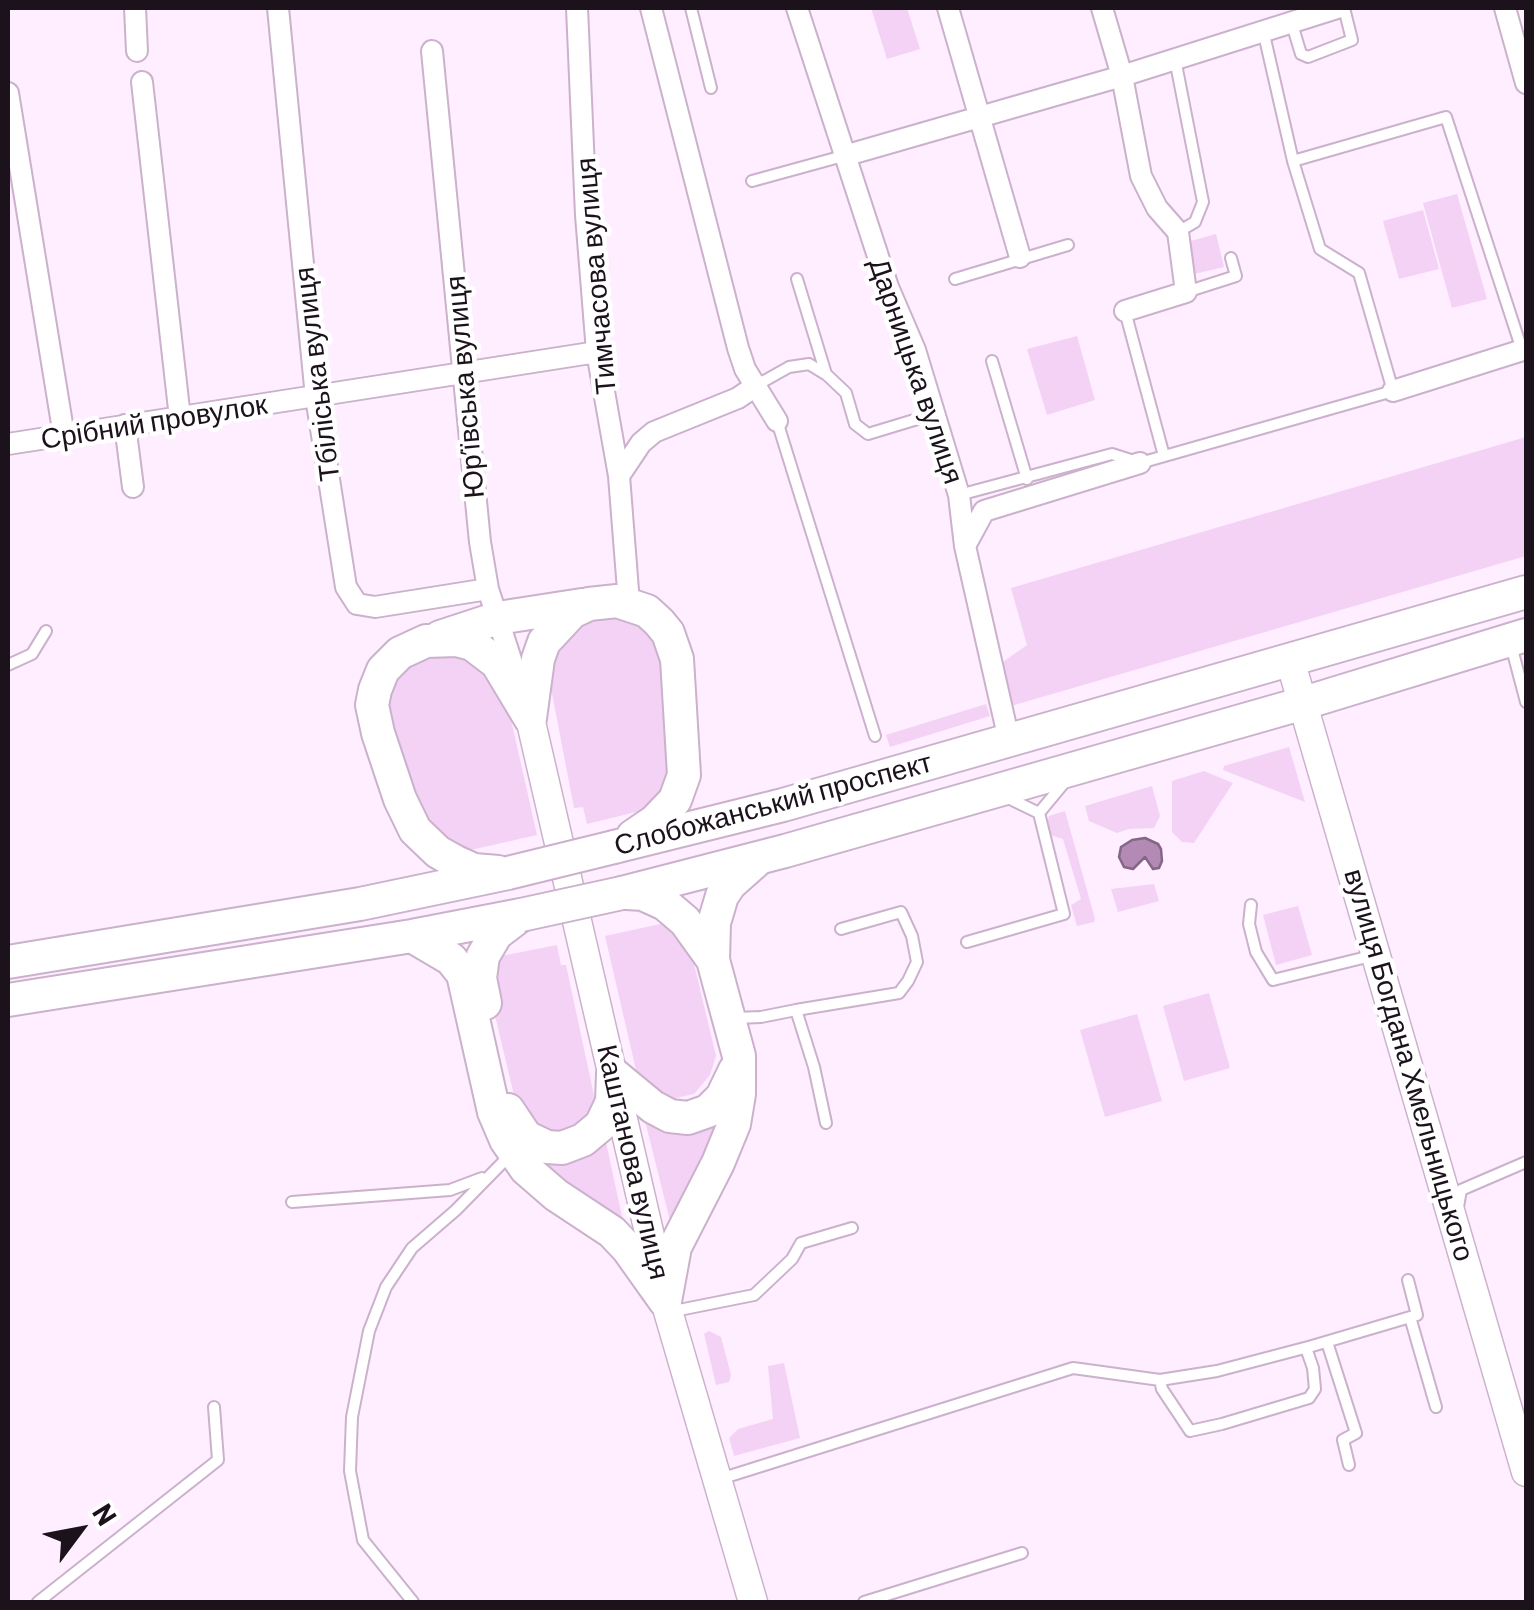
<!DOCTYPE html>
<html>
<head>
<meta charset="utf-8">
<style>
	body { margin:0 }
	#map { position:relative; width:1534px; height:1610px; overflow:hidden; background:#feeeff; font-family:Barlow,sans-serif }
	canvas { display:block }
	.frame { position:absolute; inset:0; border:10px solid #1b121c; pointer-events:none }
	.north { position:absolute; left:30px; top:1480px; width:100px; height:100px; -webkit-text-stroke:8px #fff; paint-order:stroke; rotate:58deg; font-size:28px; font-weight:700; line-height:40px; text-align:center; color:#1b121c }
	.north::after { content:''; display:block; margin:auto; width:35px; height:45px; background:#1b121c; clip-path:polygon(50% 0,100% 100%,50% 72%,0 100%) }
</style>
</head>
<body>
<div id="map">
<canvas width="1534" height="1610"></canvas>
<div class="frame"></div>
<div class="north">N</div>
</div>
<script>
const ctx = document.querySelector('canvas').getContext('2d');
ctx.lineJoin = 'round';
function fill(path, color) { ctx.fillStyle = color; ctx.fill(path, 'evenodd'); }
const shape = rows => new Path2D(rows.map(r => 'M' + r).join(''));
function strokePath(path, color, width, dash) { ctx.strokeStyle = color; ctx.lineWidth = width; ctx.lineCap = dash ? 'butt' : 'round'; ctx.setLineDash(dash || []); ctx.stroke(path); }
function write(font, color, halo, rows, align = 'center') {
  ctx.font = font + ' Barlow,sans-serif'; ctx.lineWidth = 9; ctx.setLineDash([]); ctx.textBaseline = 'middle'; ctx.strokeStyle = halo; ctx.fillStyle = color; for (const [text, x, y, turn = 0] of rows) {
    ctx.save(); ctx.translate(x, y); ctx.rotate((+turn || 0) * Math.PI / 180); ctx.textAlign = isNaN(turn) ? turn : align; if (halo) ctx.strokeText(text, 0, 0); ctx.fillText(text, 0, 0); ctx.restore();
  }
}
fill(shape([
	[871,8,907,8,920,49,887,59],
	[1457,194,1487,299,1452,308,1423,203],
	[1423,210,1439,269,1399,279,1383,221],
	[1216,234,1224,267,1194,274,1187,242],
	[1077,336,1095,400,1047,415,1027,349],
	[1526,437,1526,556,1011,706,1000,664,1027,645,1011,588],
	[628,616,660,644,673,770,652,808,587,824,583,807,574,808,550,683,552,657,575,621],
	[464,651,505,693,537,835,462,852,418,819,384,708,385,690,410,657],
	[986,704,990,716,890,747,886,735],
	[1289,747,1305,802,1223,770,1224,766],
	[1204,771,1233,783,1194,843,1182,842,1172,832,1172,781],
	[1152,786,1160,816,1154,828,1129,829,1117,833,1089,821,1085,806],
	[1065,811,1095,919,1094,922,1077,926,1071,905,1081,899,1063,839,1050,835,1046,828,1049,816],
	[1154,884,1159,901,1118,912,1111,889],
	[1298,906,1312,955,1276,965,1263,915],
	[674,921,689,943,716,1056,710,1075,694,1094,667,1100,642,1083,636,1070,605,936],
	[557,945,561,965,566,965,595,1100,586,1123,554,1137,518,1112,487,982,496,957],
	[1209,993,1230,1068,1184,1081,1163,1006],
	[1137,1014,1162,1101,1105,1117,1080,1030],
	[715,1114,722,1134,670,1221,645,1121,661,1130,675,1133],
	[604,1133,623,1221,552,1182,539,1161],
	[709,1331,721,1337,731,1375,729,1382,716,1385,704,1334],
	[784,1363,800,1438,734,1456,729,1438,738,1429,773,1419,768,1366]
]), '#f3d2f5');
const water = shape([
	[1145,838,1158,844,1161,849,1162,861,1159,868,1153,869,1145,857,1133,869,1124,867,1119,857,1121,847,1132,840,1145,838]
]);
fill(water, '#b28ab4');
strokePath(water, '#856686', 2.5);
const lane = shape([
	[691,8,711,88],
	[1291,21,1301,54,1308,57,1352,40,1344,8],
	[1175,59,1203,202,1195,222,1178,232],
	[1293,161,1446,117,1522,350],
	[752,181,843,156],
	[797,279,826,374],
	[955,279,1068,245],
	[1186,292,1236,276,1231,258],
	[1125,311,1164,456],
	[992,361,1027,479],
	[757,385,789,367,809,364,827,375,846,393,855,424,868,434,934,414],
	[777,421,875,736],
	[959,495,1112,454,1140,463,1393,391,1359,273,1320,249,1293,161,1263,30],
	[1511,645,1526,702],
	[8,665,32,654,46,631],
	[1004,796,1039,813],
	[1039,813,1064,783],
	[1251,905,1249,924,1256,952,1273,980,1371,956],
	[967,942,1064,914,1039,813],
	[796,1010,899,993,908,981,917,962,912,936,901,912,841,929],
	[735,1018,761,1017,796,1010,814,1067,826,1123],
	[292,1202,450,1190,482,1178],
	[1458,1207,1461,1190,1526,1162],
	[669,1312,754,1295,792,1259,801,1243,852,1228],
	[1410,1317,1436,1407],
	[1327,1342,1356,1433,1343,1440,1349,1465],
	[1160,1380,1162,1389,1190,1431,1222,1424,1309,1398,1315,1389,1313,1368,1306,1348],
	[720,1479,1073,1368,1160,1380,1217,1371,1312,1346,1417,1315,1408,1280],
	[38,1602,218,1460,214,1407],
	[413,1602,363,1540,350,1471,352,1417,369,1331,386,1287,412,1248,456,1210,509,1156],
	[864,1602,1022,1553]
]);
const street = shape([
	[135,8,137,51],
	[278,8,316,397,346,587,357,604,375,607,488,589],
	[577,8,586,215,597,352,619,476,629,603],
	[651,8,738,348,745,369,777,421],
	[797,8,888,287,915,350,959,495,965,546,1009,740],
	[948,8,1020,257],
	[1102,8,1122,76,1141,176,1157,208,1178,232,1186,292,1125,311],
	[1505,8,1526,83],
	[432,51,480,542,488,589,517,678],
	[142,82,180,418],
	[8,93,64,436],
	[844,156,1122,76,1337,8],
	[1393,391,1526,349],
	[125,425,133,487],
	[8,444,597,352],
	[619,476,641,443,654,432,738,398,757,385],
	[965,546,984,511,1140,463]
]);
const secondary = shape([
	[1290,660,1526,1472],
	[530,718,665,1301,753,1602]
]);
const primary = shape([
	[440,637,498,618,582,605],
	[530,718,538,659,544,642,572,612,589,604,617,601,647,611,659,622,668,633,677,659,684,775,675,800,655,821,633,836],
	[614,847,783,805,1526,592],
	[498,872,474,870,456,862,438,852,415,830,400,799,378,733,372,705,375,690,383,670,400,653,426,641,457,640,472,644,497,663,530,718],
	[622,893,785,851,1304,703,1526,635],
	[627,893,643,894,665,904,685,921,713,960],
	[412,936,451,959,463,974,494,1112,506,1140,526,1169,556,1195,612,1232,628,1249,665,1301],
	[8,962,360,904,508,873],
	[8,1000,412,936,521,915],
	[485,1003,480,978,483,956,496,934,521,915],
	[613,1074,653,1107,670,1116,688,1118,708,1111,722,1097,735,1070],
	[508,1110,526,1137,547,1147,562,1148,583,1140,601,1125,612,1102,613,1074],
	[665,1301,675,1247,718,1163,734,1124,739,1094,739,1056,713,960,714,923,722,896,730,884,757,860]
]);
strokePath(lane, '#cbb1cc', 14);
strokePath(street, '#cbb1cc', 24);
strokePath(secondary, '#cbb1cc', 31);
strokePath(primary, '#cbb1cc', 36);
strokePath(lane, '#fff', 10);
strokePath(street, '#fff', 20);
strokePath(secondary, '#fff', 28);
strokePath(primary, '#fff', 32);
const primaryBridge = shape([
	[508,873,614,847],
	[521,915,622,893]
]);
strokePath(primaryBridge, '#cbb1cc', 36, []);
strokePath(primaryBridge, '#fff', 32);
write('28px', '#1b121c', '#fff', [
	["Тимчасова вулиця",596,276,-95],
	["Дарницька вулиця",916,371,71],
	["Тбіліська вулиця",317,374,-97],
	["Юрʼївська вулиця",465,387,-95],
	["Срібний провулок",154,422,-9],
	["Слобожанський проспект",773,804,-15],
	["вулиця Богдана Хмельницького",1409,1065,74],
	["Каштанова вулиця",633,1162,77]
]);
</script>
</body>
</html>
